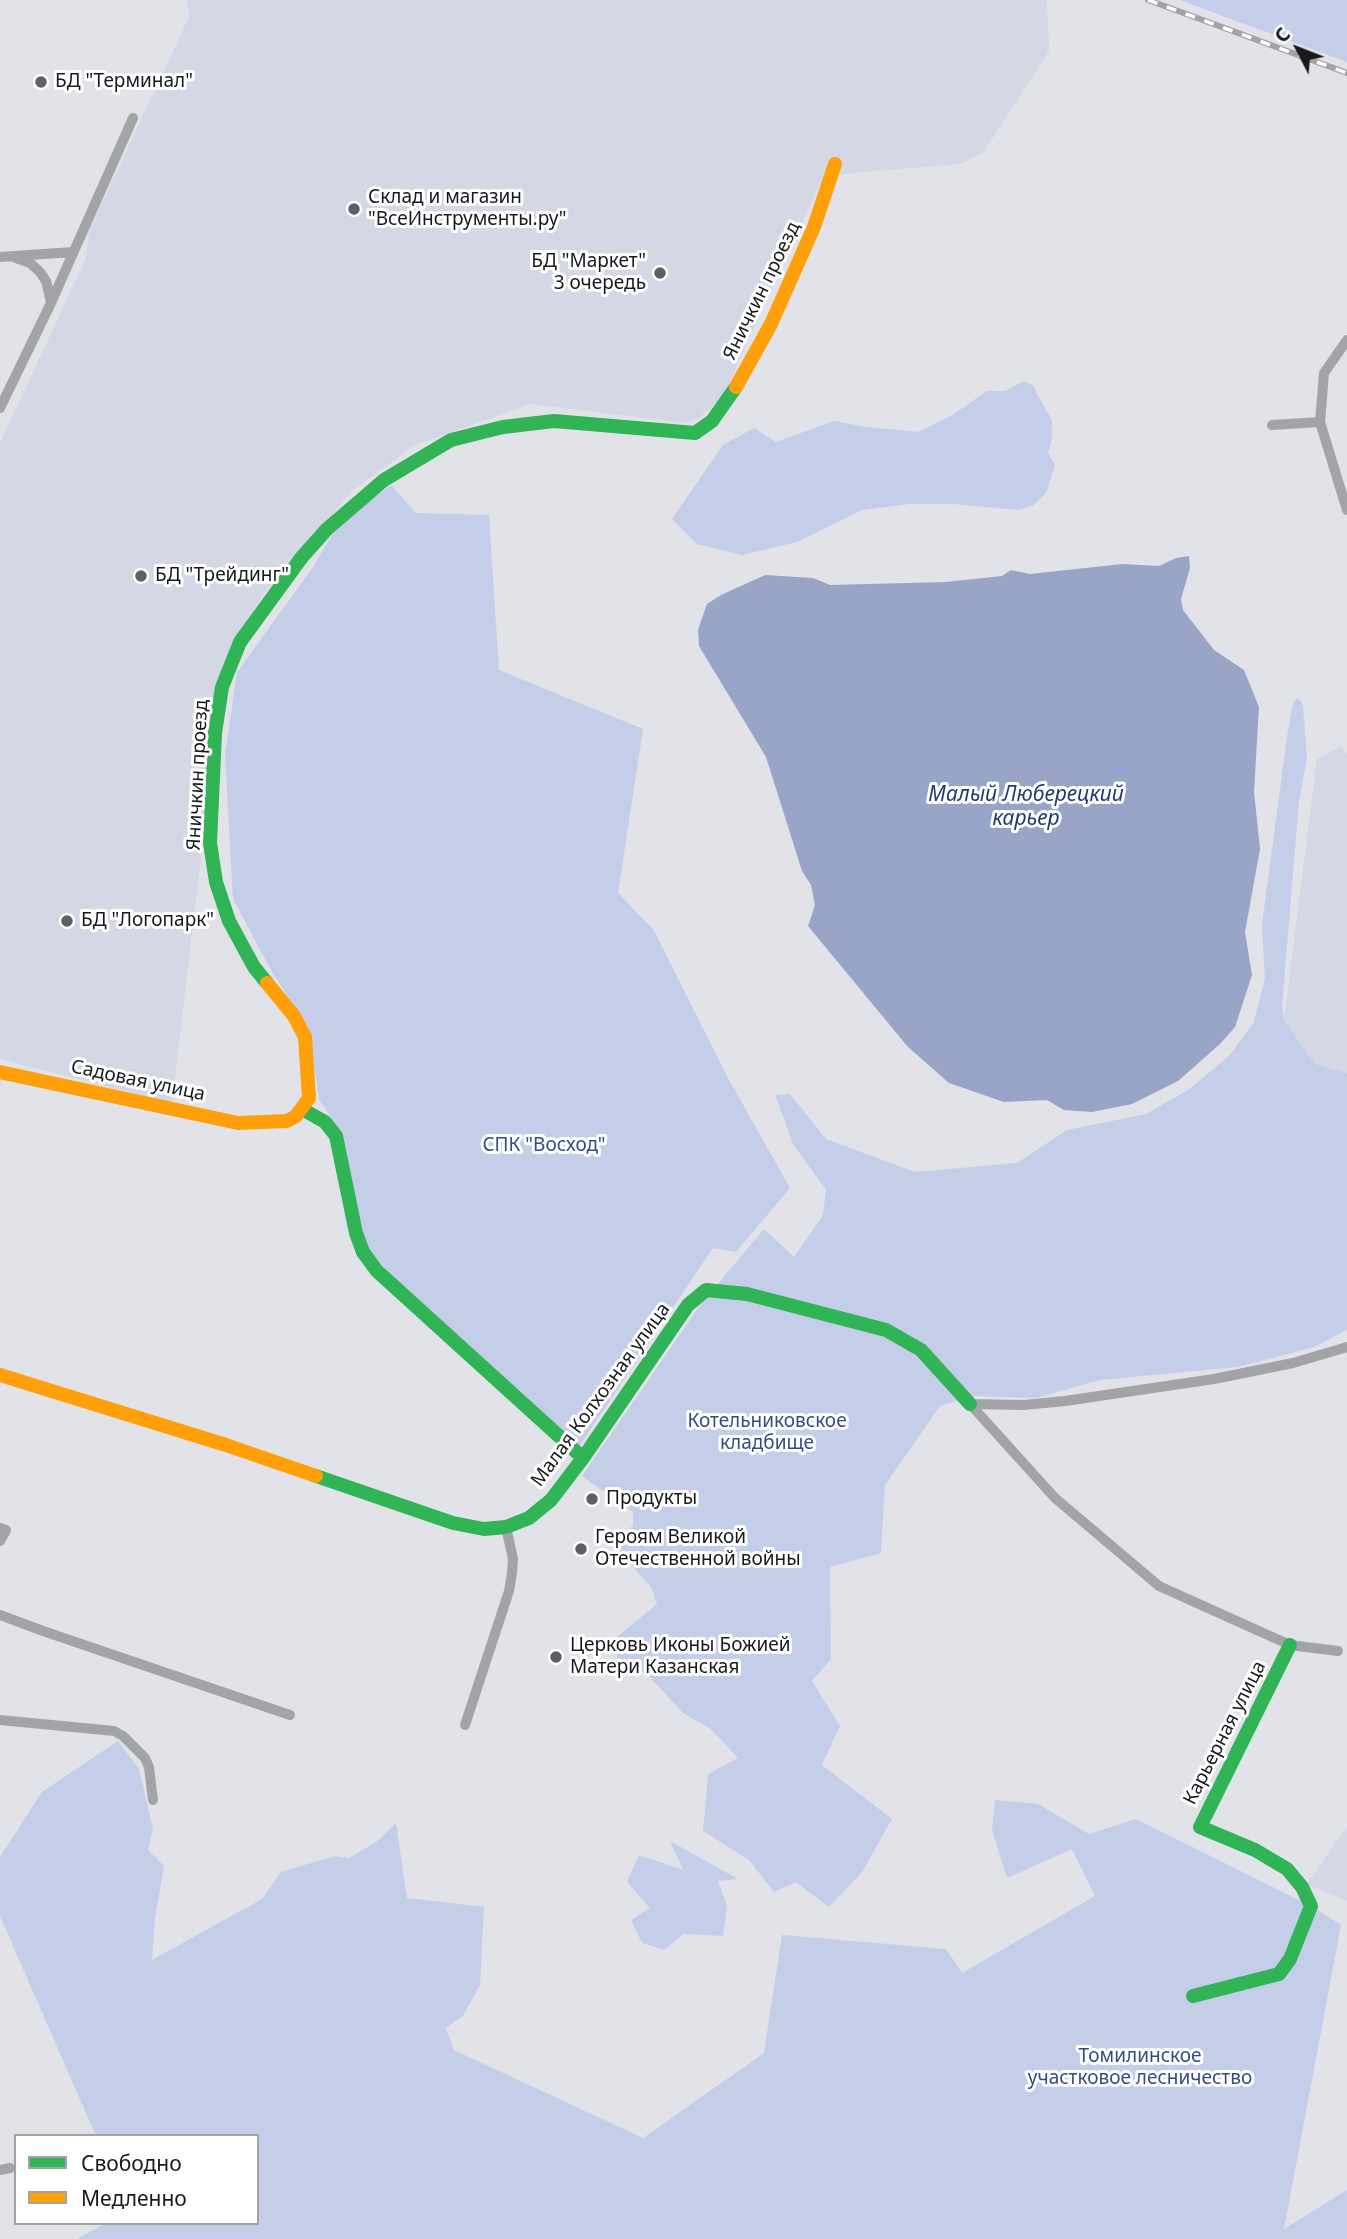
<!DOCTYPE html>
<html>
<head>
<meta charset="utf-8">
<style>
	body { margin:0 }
	#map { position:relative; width:1347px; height:2239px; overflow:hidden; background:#e2e3e9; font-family:"Noto Sans",sans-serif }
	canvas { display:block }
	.legend { position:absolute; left:14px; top:2134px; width:245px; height:91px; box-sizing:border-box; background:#fff; border:2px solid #a3a3a4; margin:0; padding:9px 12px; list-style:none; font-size:21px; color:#18191c }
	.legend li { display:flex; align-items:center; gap:14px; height:35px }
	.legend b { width:35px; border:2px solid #a3a3a4 }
	.north { position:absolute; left:1263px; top:14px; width:70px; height:70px; -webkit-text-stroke:5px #fff; paint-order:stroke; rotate:312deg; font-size:19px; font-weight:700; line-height:28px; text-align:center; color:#18191c }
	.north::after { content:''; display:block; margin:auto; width:24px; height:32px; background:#18191c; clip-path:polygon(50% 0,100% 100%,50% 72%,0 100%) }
</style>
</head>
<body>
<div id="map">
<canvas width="1347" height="2239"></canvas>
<ul class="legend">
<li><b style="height:9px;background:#30b455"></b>Свободно</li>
<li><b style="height:9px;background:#ff9f0a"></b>Медленно</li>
</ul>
<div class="north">С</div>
</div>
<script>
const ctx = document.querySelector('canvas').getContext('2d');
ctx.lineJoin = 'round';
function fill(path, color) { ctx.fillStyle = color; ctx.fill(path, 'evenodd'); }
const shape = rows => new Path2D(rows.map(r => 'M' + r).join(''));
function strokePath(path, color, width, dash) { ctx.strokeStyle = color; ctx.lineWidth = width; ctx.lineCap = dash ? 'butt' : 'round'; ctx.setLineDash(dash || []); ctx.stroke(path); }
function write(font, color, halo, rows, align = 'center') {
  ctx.font = font + ' "Noto Sans",sans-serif'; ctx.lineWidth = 6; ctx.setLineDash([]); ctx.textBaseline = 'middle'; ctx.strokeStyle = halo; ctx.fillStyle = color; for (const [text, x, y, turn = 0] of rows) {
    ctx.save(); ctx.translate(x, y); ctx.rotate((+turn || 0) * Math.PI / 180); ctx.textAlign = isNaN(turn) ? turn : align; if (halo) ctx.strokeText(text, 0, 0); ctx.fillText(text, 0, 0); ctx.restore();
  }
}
fill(shape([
	[187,0,1047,0,1049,51,983,153,961,164,840,174,840,165,829,164,723,396,699,418,685,423,531,404,415,445,352,491,263,594,215,683,208,798,172,1103,0,1059,0,443,86,258,89,231,189,17],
	[1342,746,1347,755,1347,1073,1315,1064,1284,1020,1317,759],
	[1347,1827,1347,1901,1306,1884]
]), '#d4d8e4');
fill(shape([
	[1180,0,1347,0,1347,62],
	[1024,381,1034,386,1038,396,1052,420,1052,439,1048,453,1055,465,1046,493,1034,505,1019,510,953,504,910,504,862,510,797,542,742,555,697,544,672,519,723,445,754,428,776,442,834,421,866,427,918,432,951,416,987,391,1005,391],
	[391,485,416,513,489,515,499,670,643,729,618,893,653,929,728,1078,790,1188,736,1252,713,1248,580,1445,571,1444,396,1282,366,1245,341,1134,319,1099,308,1027,272,972,233,899,225,755,237,672,311,570,338,526],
	[1297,698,1301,701,1303,706,1307,757,1299,802,1282,1007,1284,1020,1315,1064,1347,1073,1347,1330,1314,1347,1238,1367,1100,1380,1036,1398,974,1396,940,1406,885,1485,881,1553,830,1567,831,1659,812,1681,840,1726,822,1765,892,1819,862,1872,829,1907,796,1882,774,1892,749,1860,703,1831,708,1774,738,1758,712,1730,683,1713,646,1673,618,1658,610,1643,657,1604,651,1587,614,1546,633,1525,633,1512,582,1476,701,1304,764,1229,794,1257,823,1215,826,1190,793,1144,775,1095,790,1094,826,1139,915,1172,1017,1163,1067,1130,1146,1114,1188,1090,1229,1056,1254,1022,1265,979,1262,924,1287,737,1293,703],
	[118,1741,139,1769,153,1829,148,1850,164,1866,155,1918,152,1960,262,1899,281,1872,335,1856,349,1858,376,1842,396,1823,407,1898,484,1907,480,1985,463,2016,446,2028,454,2050,643,2138,764,2053,782,1935,946,1949,962,1973,1095,1896,1072,1849,1007,1878,992,1830,995,1800,1038,1804,1089,1834,1136,1819,1311,1906,1341,1925,1284,2229,1347,2190,1347,2239,77,2239,106,2223,257,2223,257,2136,96,2136,0,1916,0,1857,42,1792],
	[670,1841,738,1879,718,1881,727,1906,723,1936,684,1934,664,1950,642,1943,631,1920,650,1908,627,1882,639,1855,683,1870]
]), '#c4cee8');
fill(shape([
	[1189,556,1190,568,1181,599,1183,610,1214,650,1244,670,1259,707,1254,792,1260,849,1245,932,1252,975,1235,1027,1220,1044,1178,1081,1132,1104,1092,1112,1064,1110,1047,1100,1004,1102,949,1083,908,1047,808,926,815,905,811,885,802,871,766,757,699,646,698,630,707,604,721,595,765,575,813,578,830,585,946,582,1002,576,1011,570,1030,574,1122,564,1159,566,1176,558]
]), '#98a5c6');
strokePath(shape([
	[0,257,73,252],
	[16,258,30,263,40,272,46,281,51,302],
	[0,408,51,303,133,118],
	[1320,422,1347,510],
	[1272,425,1320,422,1324,373,1347,340],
	[970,1404,1055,1498,1159,1586,1290,1645,1338,1651],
	[970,1404,1024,1405,1065,1401,1214,1379,1293,1363,1347,1347],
	[0,1528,6,1530,0,1541],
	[0,1615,43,1631,290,1715],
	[0,1720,114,1731,123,1736,145,1758,149,1767,153,1800],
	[465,1725,509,1591,512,1573,513,1559,506,1527],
	[0,2170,10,2168]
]), '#a3a4a7', 10);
strokePath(shape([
	[267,983,254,967,229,921,216,882,210,843,215,733,222,687,240,642,302,557,327,529,384,480,451,440,503,427,554,421,695,433,712,421,736,387],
	[302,1109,325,1122,336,1136,356,1233,363,1252,377,1271,583,1458],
	[316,1476,453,1523,484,1529,506,1527,529,1518,551,1500,583,1458,688,1305,706,1290,747,1294,886,1330,921,1350,970,1404],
	[1193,1996,1279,1974,1290,1959,1311,1906,1302,1887,1287,1869,1255,1850,1200,1827,1290,1645]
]), '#30b455', 14);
strokePath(shape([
	[736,387,771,324,814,227,835,164],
	[0,1072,238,1123,287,1121,296,1116,309,1098,305,1037,294,1016,267,983],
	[0,1375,226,1445,316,1476]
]), '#ff9f0a', 14);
const rail = shape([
	[1148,0,1347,73]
]);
strokePath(rail, '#a2a3a7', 6);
strokePath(rail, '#fff', 3.5, [10]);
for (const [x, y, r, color] of [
	[41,82,7,"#5f6064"],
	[354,209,7,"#5f6064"],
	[660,273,7,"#5f6064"],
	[141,576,7,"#5f6064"],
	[67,921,7,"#5f6064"],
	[592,1499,7,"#5f6064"],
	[581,1549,7,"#5f6064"],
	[556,1657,7,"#5f6064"]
]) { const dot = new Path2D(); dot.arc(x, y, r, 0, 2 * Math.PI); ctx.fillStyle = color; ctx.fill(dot); strokePath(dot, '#fff', 2.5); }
write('19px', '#18191c', '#fff', [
	["БД \"Терминал\"",55,82],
	["Склад и магазин",368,198],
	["\"ВсеИнструменты.ру\"",368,220],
	["БД \"Маркет\"",646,262,"right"],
	["3 очередь",646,284,"right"],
	["БД \"Трейдинг\"",155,576],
	["БД \"Логопарк\"",81,921],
	["Продукты",606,1499],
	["Героям Великой",595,1538],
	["Отечественной войны",595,1560],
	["Церковь Иконы Божией",570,1646],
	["Матери Казанская",570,1668]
], 'left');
write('19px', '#18191c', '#fff', [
	["Яничкин проезд",762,291,-64],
	["Яничкин проезд",198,775,-87],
	["Садовая улица",138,1081,12],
	["Малая Колхозная улица",601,1395,-54],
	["Карьерная улица",1225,1733,-63]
]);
write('19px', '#364a85', '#fff', [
	["СПК \"Восход\"",544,1146],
	["Котельниковское",767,1422],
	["кладбище",767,1444],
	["Томилинское",1140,2057],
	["участковое лесничество",1140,2079]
]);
write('italic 21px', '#273972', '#fff', [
	["Малый Люберецкий",1026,795],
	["карьер",1026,819]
]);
</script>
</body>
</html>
